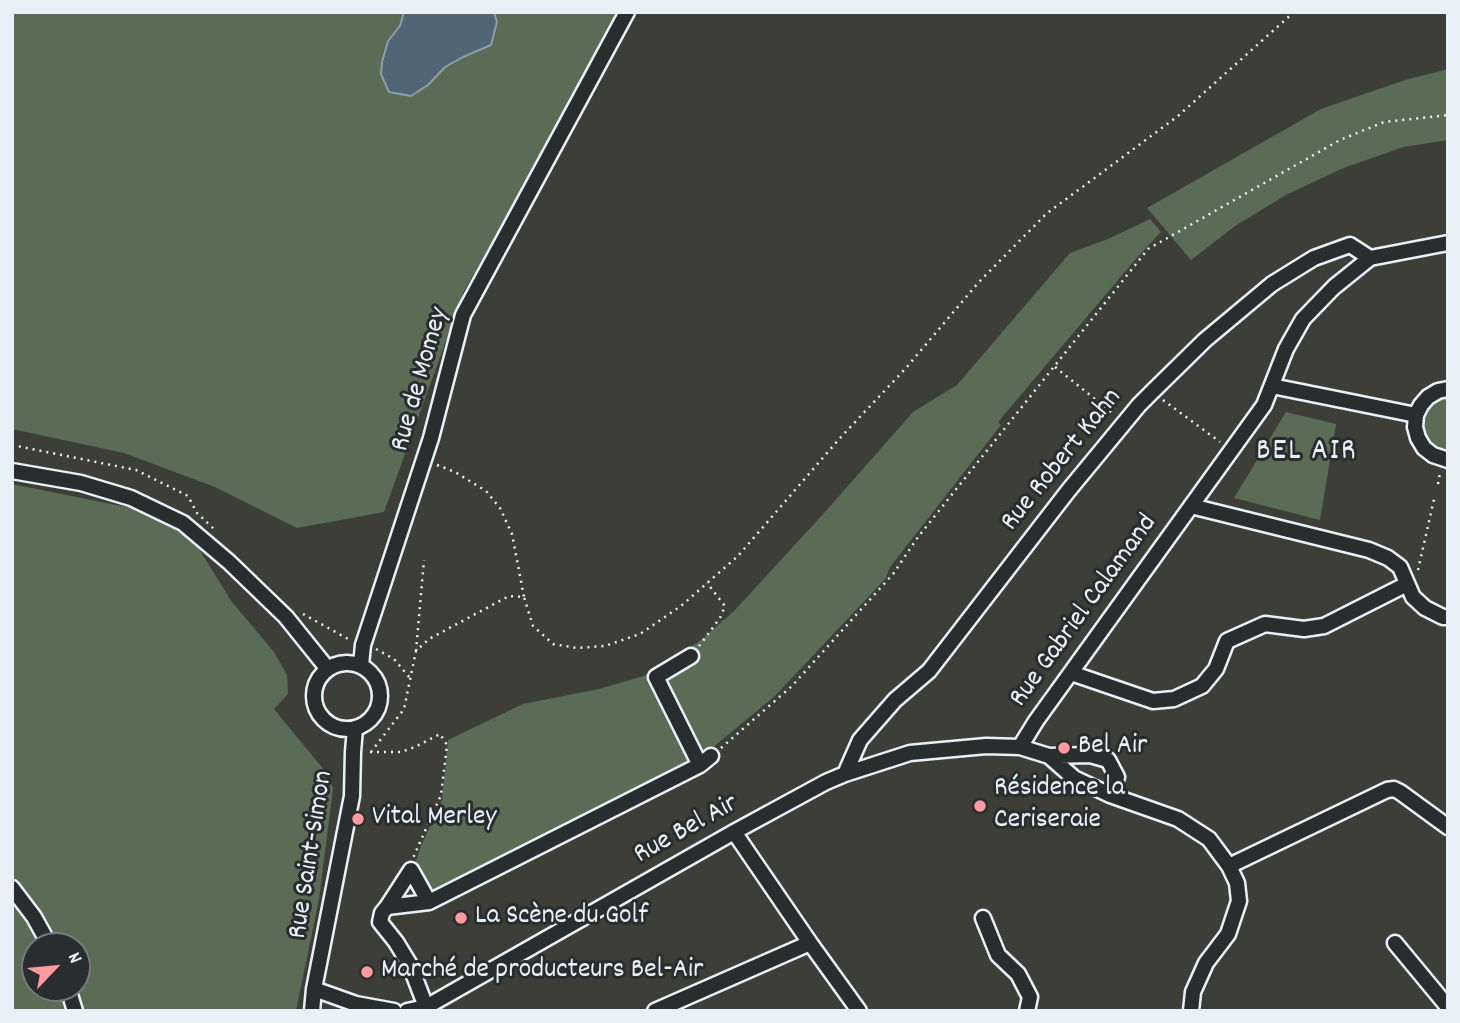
<!DOCTYPE html>
<html>
<head>
<meta charset="utf-8">
<style>
	body { margin:0 }
	#map { position:relative; width:1460px; height:1023px; overflow:hidden; background:#3e3e39; font-family:Dekko,sans-serif }
	canvas { display:block }
	.frame { position:absolute; inset:0; border:14px solid #e8f1f8; pointer-events:none }
	.north { position:absolute; left:21px; top:932px; width:70px; height:70px; box-sizing:border-box; background:#2a2d2e; border:2px solid #767b7f; border-radius:50%; rotate:64deg; font-size:19px; font-weight:700; line-height:28px; text-align:center; color:#e8f1f8 }
	.north::after { content:''; display:block; margin:auto; width:24px; height:32px; background:#ff9aa2; clip-path:polygon(50% 0,100% 100%,50% 72%,0 100%) }
</style>
</head>
<body>
<div id="map">
<canvas width="1460" height="1023"></canvas>
<div class="frame"></div>
<div class="north">N</div>
</div>
<script>
const ctx = document.querySelector('canvas').getContext('2d');
ctx.lineJoin = 'round';
function fill(path, color) { ctx.fillStyle = color; ctx.fill(path, 'evenodd'); }
const shape = rows => new Path2D(rows.map(r => 'M' + r).join(''));
function strokePath(path, color, width, dash) { ctx.strokeStyle = color; ctx.lineWidth = width; ctx.lineCap = dash ? 'butt' : 'round'; ctx.setLineDash(dash || []); ctx.stroke(path); }
function write(font, color, halo, rows, align = 'center') {
  ctx.font = font + ' Dekko,sans-serif'; ctx.lineWidth = 6; ctx.setLineDash([]); ctx.textBaseline = 'middle'; ctx.strokeStyle = halo; ctx.fillStyle = color; for (const [text, x, y, turn = 0] of rows) {
    ctx.save(); ctx.translate(x, y); ctx.rotate((+turn || 0) * Math.PI / 180); ctx.textAlign = isNaN(turn) ? turn : align; if (halo) ctx.strokeText(text, 0, 0); ctx.fillText(text, 0, 0); ctx.restore();
  }
}
fill(shape([
	[12,12,625,12,464,291,384,512,297,528,215,487,124,453,12,429],
	[1448,69,1448,140,1403,147,1341,169,1286,195,1235,226,1191,260,1147,208,1321,109,1405,80],
	[1150,219,1161,232,1134,261,998,422,1001,425,890,567,886,578,775,696,694,763,433,896,416,861,421,846,442,800,448,740,523,704,599,689,647,675,701,640,734,611,825,512,913,412,957,385,1070,253,1108,239],
	[1445,395,1448,395,1448,453,1440,452,1427,443,1421,430,1422,414,1431,402],
	[1286,412,1336,424,1320,520,1234,498],
	[12,484,121,506,160,511,199,549,232,602,274,652,287,675,288,694,274,709,329,776,333,789,319,899,296,1011,12,1011],
	[35,946,77,946,77,988,35,988]
]), '#5a6c56');
const water = shape([
	[404,12,494,12,497,22,491,45,463,57,445,67,428,85,411,96,389,92,381,74,382,62,388,41,400,26,404,12]
]);
fill(water, '#516574');
strokePath(water, '#8d9da9', 2);
const minor = shape([
	[1272,386,1416,415],
	[1448,389,1438,391,1428,397,1421,405,1416,415,1415,427,1418,438,1424,448,1433,455,1448,460],
	[12,471,81,483,131,498,183,523,229,562,286,617,327,668],
	[1191,506,1369,550,1388,558,1400,567,1413,597,1425,608,1443,617,1448,617],
	[691,656,656,677,700,765],
	'314 696a33 33 0 1 1 66 0a33 33 0 1 1-66 0Z',
	[361,665,363,645,431,438,463,315,627,12],
	[1071,673,1153,701,1174,699,1202,686,1216,669,1227,641,1265,624,1304,629,1324,626,1407,584],
	[1020,747,1036,721,1264,405,1286,349,1303,319,1334,287,1370,258,1448,243],
	[1049,756,1074,778,1110,795,1178,819,1209,839,1229,866,1237,883,1239,901,1228,934,1206,963,1193,992,1191,1011],
	[845,774,860,740,895,700,929,671,1068,491,1139,405,1152,392,1205,340,1272,284,1314,258,1350,245,1370,258],
	[734,832,810,943,859,1011],
	[1229,866,1387,790,1394,789,1400,792,1448,827],
	[12,888,34,917,50,946],
	[387,907,411,870,429,902],
	[983,918,998,955,1018,974,1030,997,1027,1011],
	[1395,943,1448,1007],
	[68,988,75,1011],
	[314,989,356,1004,394,1011],
	[426,1007,410,965,396,942,380,922,382,913,387,907,429,902,700,765,711,756],
	[312,1011,314,989,352,796,353,752,355,728],
	[407,1011,426,1007,734,832,826,782,845,774,910,753,986,746,1020,747,1049,756,1090,755,1108,760,1117,777,1110,795],
	[655,1011,810,943]
]);
strokePath(minor, '#e8f1f8', 19);
strokePath(shape([
	[1055,367,1115,415],
	[1163,400,1220,442],
	[12,445,136,470,188,496,197,513,215,530],
	[437,465,455,472,486,491,500,508,512,534,524,597],
	[1438,484,1440,473],
	[1418,570,1435,495],
	[303,614,350,640],
	[699,646,720,618,725,606,707,583],
	[376,649,394,659,410,678],
	[416,651,424,560],
	[721,748,792,686,893,574,918,537,1148,249,1340,140,1384,122,1448,115],
	[370,752,401,752,415,747,440,734,447,745,441,795,413,858],
	[371,752,404,709,416,651,429,639,509,596,524,597,533,626,553,644,577,648,605,646,640,634,681,606,738,556,840,438,906,368,978,283,1046,214,1178,116,1294,12]
]), '#e8f1f8', 2.5, [2, 5]);
strokePath(minor, '#2a2d2e', 14);
for (const [x, y, r, color] of [
	[1064,748,7,"#ff9aa2"],
	[980,806,7,"#ff9aa2"],
	[358,819,7,"#ff9aa2"],
	[461,918,7,"#ff9aa2"],
	[367,972,7,"#ff9aa2"]
]) { const dot = new Path2D(); dot.arc(x, y, r, 0, 2 * Math.PI); ctx.fillStyle = color; ctx.fill(dot); strokePath(dot, '#2a2d2e', 2.5); }
write('28px', '#e8f1f8', '#2a2d2e', [
	["Rue de Momey",422,380,-74],
	["Rue Robert Kahn",1063,461,-51],
	["Rue Gabriel Calamand",1085,612,-54],
	["Rue Bel Air",687,831,-29],
	["Rue Saint-Simon",313,855,-81]
]);
write('28px', '#e8f1f8', '#2a2d2e', [
	["Bel Air",1078,748],
	["Résidence la",994,790],
	["Ceriseraie",994,822],
	["Vital Merley",372,819],
	["La Scène du Golf",475,918],
	["Marché de producteurs Bel-Air",381,972]
], 'left');
ctx.letterSpacing = '2px';
write('30px', '#e8f1f8', '#2a2d2e', [
	["BEL AIR",1307,454]
]);
ctx.letterSpacing = '0px';
</script>
</body>
</html>
